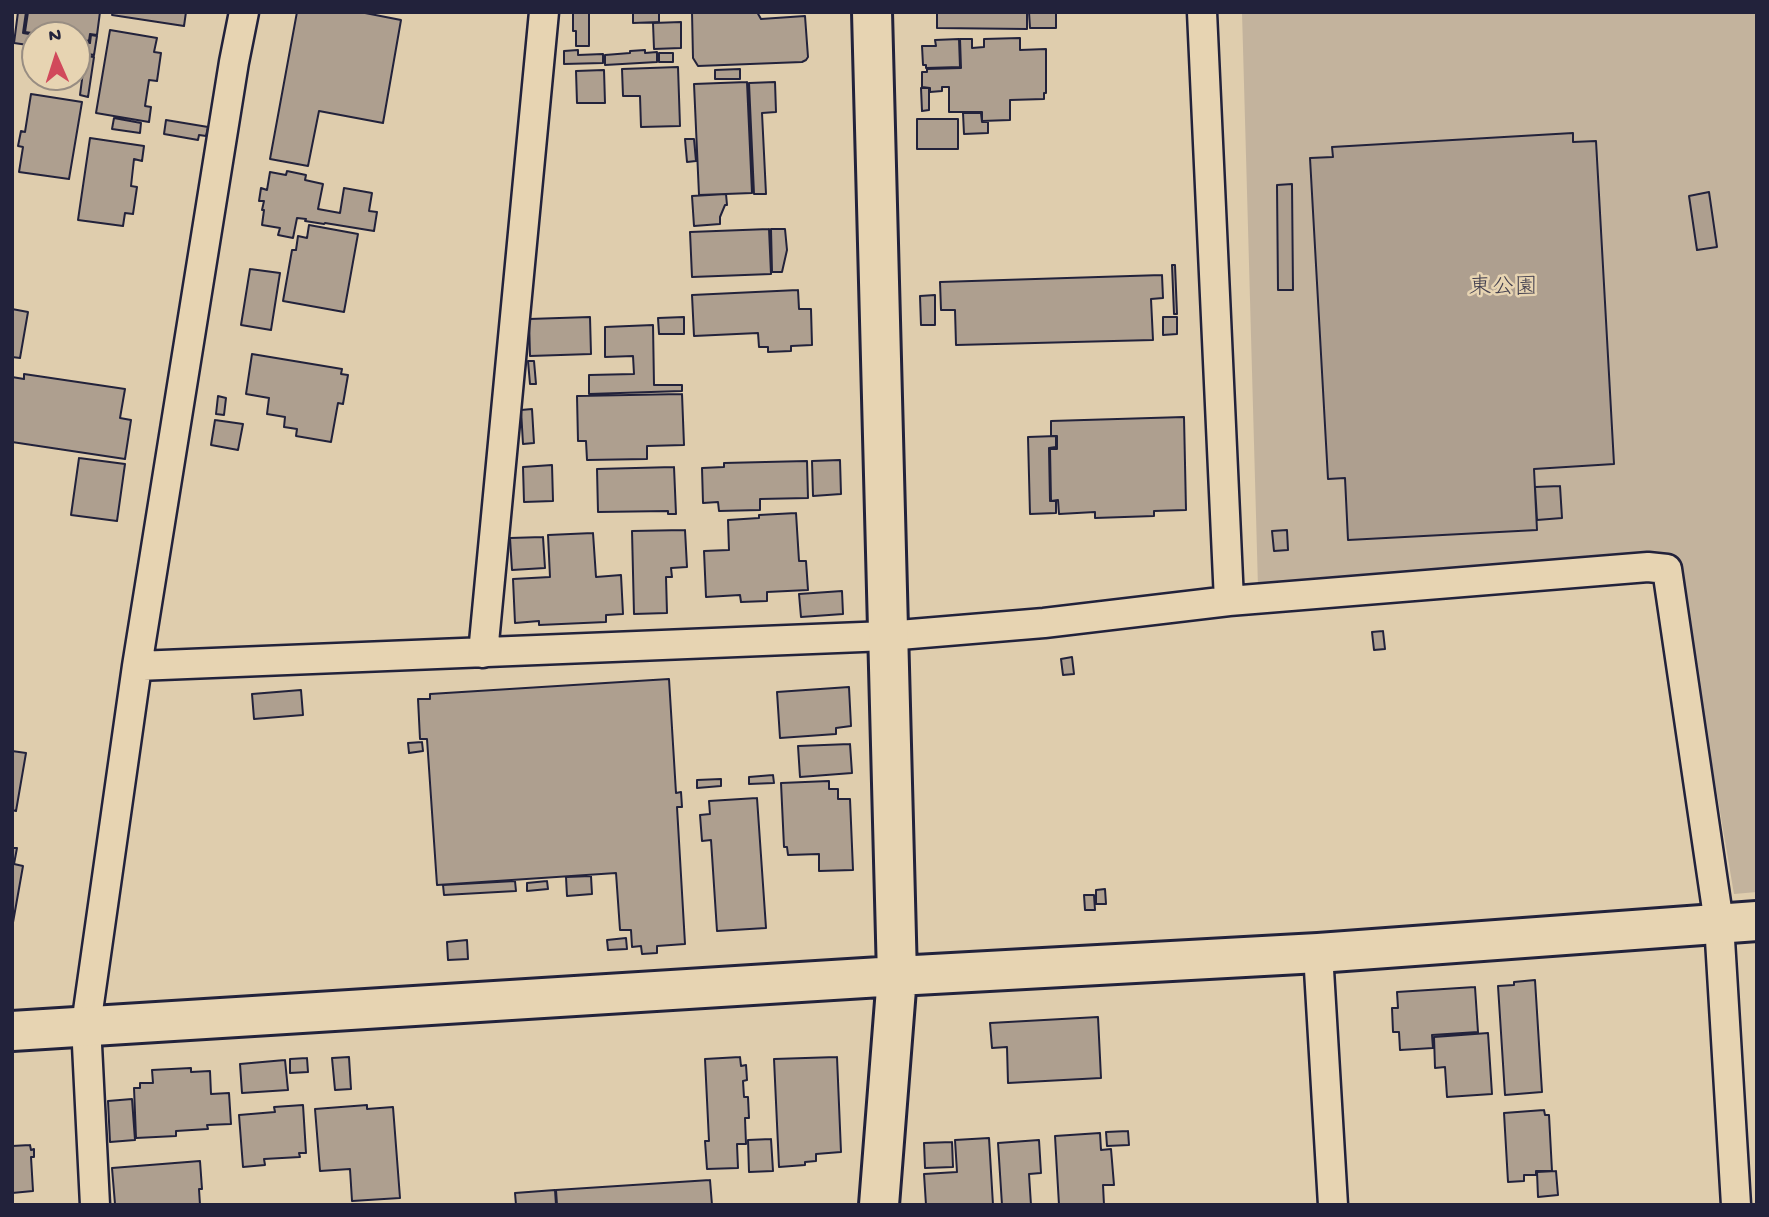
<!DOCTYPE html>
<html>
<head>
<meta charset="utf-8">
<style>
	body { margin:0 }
	#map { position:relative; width:1769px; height:1217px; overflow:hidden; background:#dfcdad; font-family:"Gochi Hand",sans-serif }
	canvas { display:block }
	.frame { position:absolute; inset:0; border:14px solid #22223b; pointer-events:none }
	.north { position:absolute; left:21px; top:21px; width:70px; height:70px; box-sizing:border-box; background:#e7d4b2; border:2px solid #988d82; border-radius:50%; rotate:357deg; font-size:19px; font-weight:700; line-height:28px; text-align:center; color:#22223b }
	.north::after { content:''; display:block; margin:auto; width:24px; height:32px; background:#d1495b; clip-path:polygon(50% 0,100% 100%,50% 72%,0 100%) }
</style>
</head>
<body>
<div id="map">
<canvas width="1769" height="1217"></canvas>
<div class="frame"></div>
<div class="north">N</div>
</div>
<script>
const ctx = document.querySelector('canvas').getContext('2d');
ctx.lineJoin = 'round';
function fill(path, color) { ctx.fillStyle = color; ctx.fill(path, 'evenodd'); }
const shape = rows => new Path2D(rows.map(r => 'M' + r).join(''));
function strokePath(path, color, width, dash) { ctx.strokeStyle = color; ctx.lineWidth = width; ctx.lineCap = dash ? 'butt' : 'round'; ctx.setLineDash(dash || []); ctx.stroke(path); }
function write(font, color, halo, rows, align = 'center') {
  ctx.font = font + ' "Gochi Hand","Klee One",sans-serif'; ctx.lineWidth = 5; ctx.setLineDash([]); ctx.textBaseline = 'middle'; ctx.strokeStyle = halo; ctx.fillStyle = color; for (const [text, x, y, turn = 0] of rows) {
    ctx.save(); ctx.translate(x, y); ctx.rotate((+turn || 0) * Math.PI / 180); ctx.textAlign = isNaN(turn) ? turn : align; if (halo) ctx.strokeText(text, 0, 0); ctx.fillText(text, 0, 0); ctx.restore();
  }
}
fill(shape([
	[1242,12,1757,12,1757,892,1734,894,1678,565,1258,587]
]), '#c3b39d');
const building = shape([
	[18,12,26,12,23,33,35,35,35,46,14,43,18,12],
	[28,12,100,12,97,35,90,34,89,41,77,39,77,35,45,35,25,32,28,12],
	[113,12,186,12,184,26,112,15,113,12],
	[297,12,360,12,401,20,383,123,319,111,308,166,270,159,297,12],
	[573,12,589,12,589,46,576,46,576,31,573,31,573,12],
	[633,12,659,12,659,22,633,23,633,12],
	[692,12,757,12,761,19,805,16,808,57,806,60,802,62,698,66,693,58,692,12],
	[937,12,1027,12,1027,29,937,28,937,12],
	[1029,12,1056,12,1056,28,1030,28,1029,12],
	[681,22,681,48,654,49,653,23,681,22],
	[110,30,157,38,154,52,161,53,157,81,149,80,145,106,151,107,149,122,96,113,110,30],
	[91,35,97,36,94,55,77,52,77,41,90,43,91,35],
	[1020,38,1020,50,1046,49,1046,93,1044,93,1044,99,1010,100,1010,120,982,121,982,112,949,112,949,87,942,87,942,91,930,92,930,88,922,87,922,72,927,72,927,69,961,68,960,39,972,39,972,48,984,47,984,39,1020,38],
	[959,39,960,67,926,68,926,65,923,65,922,46,936,46,935,40,959,39],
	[578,50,578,55,603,54,603,63,564,64,564,51,578,50],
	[645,50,645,53,657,52,657,62,605,65,605,55,630,53,630,51,645,50],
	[659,53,673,53,673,62,659,62,659,53],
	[85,56,94,57,88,97,80,95,85,56],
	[678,67,680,126,641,127,640,96,623,96,622,69,678,67],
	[740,69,740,79,715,79,715,70,740,69],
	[604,70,605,103,577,103,576,71,604,70],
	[747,82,752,193,699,195,694,84,747,82],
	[775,82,776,112,762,113,766,194,754,194,749,83,775,82],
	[921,88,929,88,929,110,922,111,921,88],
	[31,94,82,102,69,179,19,172,23,147,18,146,21,131,25,132,31,94],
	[963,113,981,113,982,122,988,122,988,133,964,134,963,113],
	[114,118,141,123,140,133,112,129,114,118],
	[917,119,958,119,958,149,917,149,917,119],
	[166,120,208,127,206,136,199,135,198,140,164,134,166,120],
	[1573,133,1573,142,1596,141,1614,464,1534,469,1537,530,1348,540,1345,478,1328,479,1310,158,1333,157,1332,147,1573,133],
	[90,138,144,146,142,161,134,159,131,186,137,187,133,214,125,213,123,226,78,220,90,138],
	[685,139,694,139,696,161,687,162,685,139],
	[287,171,306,175,305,180,323,184,318,209,340,213,344,188,372,193,369,211,377,212,374,231,325,223,324,224,305,221,306,219,297,218,293,238,278,235,280,228,262,225,264,210,262,210,264,201,259,201,261,188,267,190,270,172,286,175,287,171],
	[1292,184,1293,290,1278,290,1277,185,1292,184],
	[1709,192,1717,247,1697,250,1689,196,1709,192],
	[726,194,727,205,725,205,720,217,720,224,694,226,692,196,726,194],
	[309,225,358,234,344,312,283,301,292,250,296,250,298,236,307,238,309,225],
	[769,229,771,274,692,277,690,232,769,229],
	[771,229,785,229,787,250,782,272,772,272,771,229],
	[1172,265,1175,265,1177,314,1174,314,1172,265],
	[250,269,280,273,271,330,241,325,250,269],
	[1162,275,1163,298,1151,299,1153,340,956,345,955,310,941,310,940,282,1162,275],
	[798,290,799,309,811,309,812,345,791,346,791,351,768,352,768,347,759,347,758,333,694,336,692,295,798,290],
	[935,295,935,325,921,325,920,296,935,295],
	[12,309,28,312,20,358,12,357,12,309],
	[590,317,591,354,530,356,529,319,590,317],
	[684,317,684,334,659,334,658,318,684,317],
	[1163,317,1177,317,1177,334,1163,335,1163,317],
	[653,325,654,385,682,385,682,391,589,394,589,375,634,374,633,356,605,357,605,327,653,325],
	[252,354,342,369,341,374,348,375,343,404,338,403,331,442,296,436,297,429,284,427,285,417,267,414,269,398,246,394,252,354],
	[528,361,534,361,536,384,530,384,528,361],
	[24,374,125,389,120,418,131,420,125,459,12,442,12,377,24,379,24,374],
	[682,394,684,445,647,446,647,459,587,460,586,441,578,441,577,396,682,394],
	[218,396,226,398,224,415,216,414,218,396],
	[532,409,534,443,523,444,521,410,532,409],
	[1184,417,1186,510,1154,511,1154,516,1095,518,1095,512,1059,514,1058,500,1051,501,1050,449,1057,449,1057,436,1051,436,1051,421,1184,417],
	[215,420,243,424,238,450,211,445,215,420],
	[1056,436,1056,447,1049,448,1050,501,1056,501,1056,513,1030,514,1028,437,1056,436],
	[79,458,125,464,117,521,71,515,79,458],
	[840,460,841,494,813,496,812,461,840,460],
	[807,461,808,498,760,499,760,510,719,511,718,502,703,503,702,468,724,467,724,463,807,461],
	[552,465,553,501,524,502,523,467,552,465],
	[674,467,676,514,668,514,668,511,598,512,597,469,674,467],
	[1560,486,1562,518,1537,520,1535,487,1560,486],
	[796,513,799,561,806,561,808,590,767,592,767,601,741,602,740,595,706,597,704,551,729,550,728,520,759,518,759,515,796,513],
	[685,530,687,567,671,568,672,577,666,577,667,613,634,614,632,531,685,530],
	[1287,530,1288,550,1274,551,1272,531,1287,530],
	[593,533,596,577,621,575,623,614,606,615,606,622,539,625,539,621,515,623,513,579,550,577,548,535,593,533],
	[543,537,545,568,512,570,510,538,543,537],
	[842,591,843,614,801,617,799,594,842,591],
	[1383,631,1385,649,1374,650,1372,632,1383,631],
	[1072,657,1074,674,1063,675,1061,659,1072,657],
	[669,679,676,793,681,792,682,807,677,807,685,944,657,946,657,953,642,954,641,946,632,947,631,930,620,930,616,873,437,885,427,739,420,739,418,699,430,699,430,694,669,679],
	[849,687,851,726,836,728,836,734,780,738,777,692,849,687],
	[301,690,303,715,254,719,252,694,301,690],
	[422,742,423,751,409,753,408,743,422,742],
	[850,744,852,773,800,777,798,746,850,744],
	[12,751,26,753,16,811,12,810,12,751],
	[773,775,774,783,749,784,749,777,773,775],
	[721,779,721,786,697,788,697,780,721,779],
	[829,781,829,789,838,789,838,799,850,799,853,870,819,871,819,854,788,855,787,847,784,847,781,783,829,781],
	[757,798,766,928,717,931,711,840,702,841,700,815,710,814,709,801,757,798],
	[12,848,17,848,14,864,23,866,12,928,12,848],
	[591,876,592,894,567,896,566,877,591,876],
	[515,881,516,891,444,895,443,885,515,881],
	[547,881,548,889,527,891,527,883,547,881],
	[1105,889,1106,904,1096,904,1096,890,1105,889],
	[1084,895,1094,895,1095,910,1085,910,1084,895],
	[626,938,627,949,608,950,607,940,626,938],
	[467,940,468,959,448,960,447,942,467,940],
	[1535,980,1542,1092,1505,1095,1498,986,1514,985,1514,982,1535,980],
	[1475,987,1478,1032,1432,1035,1433,1048,1400,1050,1399,1032,1393,1032,1392,1008,1398,1008,1397,992,1475,987],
	[1098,1017,1101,1078,1008,1083,1007,1047,992,1048,990,1023,1098,1017],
	[1488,1033,1492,1094,1447,1097,1445,1067,1435,1068,1434,1037,1488,1033],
	[349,1057,351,1089,335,1090,332,1058,349,1057],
	[740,1057,741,1066,746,1065,747,1080,743,1081,744,1097,748,1097,749,1118,745,1118,746,1144,737,1144,738,1168,707,1169,705,1141,709,1141,705,1059,740,1057],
	[837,1057,841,1152,816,1154,816,1161,805,1162,805,1165,779,1167,774,1059,837,1057],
	[307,1058,308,1072,290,1073,290,1059,307,1058],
	[285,1060,288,1090,242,1093,240,1064,285,1060],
	[191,1068,191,1072,210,1071,211,1094,229,1093,231,1124,207,1125,208,1129,176,1131,176,1136,136,1138,134,1088,140,1088,140,1083,153,1083,152,1070,191,1068],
	[132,1099,135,1140,110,1142,108,1101,132,1099],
	[303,1105,306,1153,299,1153,300,1157,264,1159,265,1165,243,1167,239,1115,275,1112,274,1107,303,1105],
	[367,1105,367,1109,393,1107,400,1198,352,1201,350,1169,320,1171,315,1109,367,1105],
	[1544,1110,1545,1115,1549,1115,1552,1171,1536,1171,1536,1175,1524,1175,1524,1181,1508,1182,1504,1113,1544,1110],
	[1128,1131,1129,1145,1107,1146,1106,1132,1128,1131],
	[1100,1133,1101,1150,1111,1149,1114,1185,1103,1185,1104,1205,1059,1205,1055,1136,1100,1133],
	[989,1138,993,1205,926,1205,924,1174,957,1172,955,1140,989,1138],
	[771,1139,773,1171,749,1172,748,1140,771,1139],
	[1039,1140,1041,1173,1029,1174,1031,1205,1002,1205,998,1143,1039,1140],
	[952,1142,953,1167,925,1168,924,1143,952,1142],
	[30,1145,31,1150,34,1149,34,1157,31,1157,33,1191,12,1193,12,1146,30,1145],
	[200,1161,202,1189,199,1189,200,1205,115,1204,112,1168,200,1161],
	[1556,1171,1558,1195,1538,1197,1537,1172,1556,1171],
	[710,1180,712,1205,557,1205,556,1190,710,1180],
	[555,1190,556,1205,516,1205,515,1193,555,1190]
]);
fill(building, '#ae9f8f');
strokePath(building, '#22223b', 2);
const street = shape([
	[1202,12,1229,601],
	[483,653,544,12],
	[137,666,887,636,1044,623,1229,601,1648,567,1667,569,1719,923,1736,1205],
	[1318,953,1333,1205],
	[95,1205,86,1025,137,666,234,62,244,12]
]);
const secondary = shape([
	[872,12,897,976,879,1205],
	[12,1031,897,976,1318,953,1757,921]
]);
strokePath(street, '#22223b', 33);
strokePath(secondary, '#22223b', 44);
strokePath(street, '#e7d4b2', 28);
strokePath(secondary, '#e7d4b2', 38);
write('23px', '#423f4f', '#e7d4b2', [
	["東公園",1503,289]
]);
</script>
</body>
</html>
